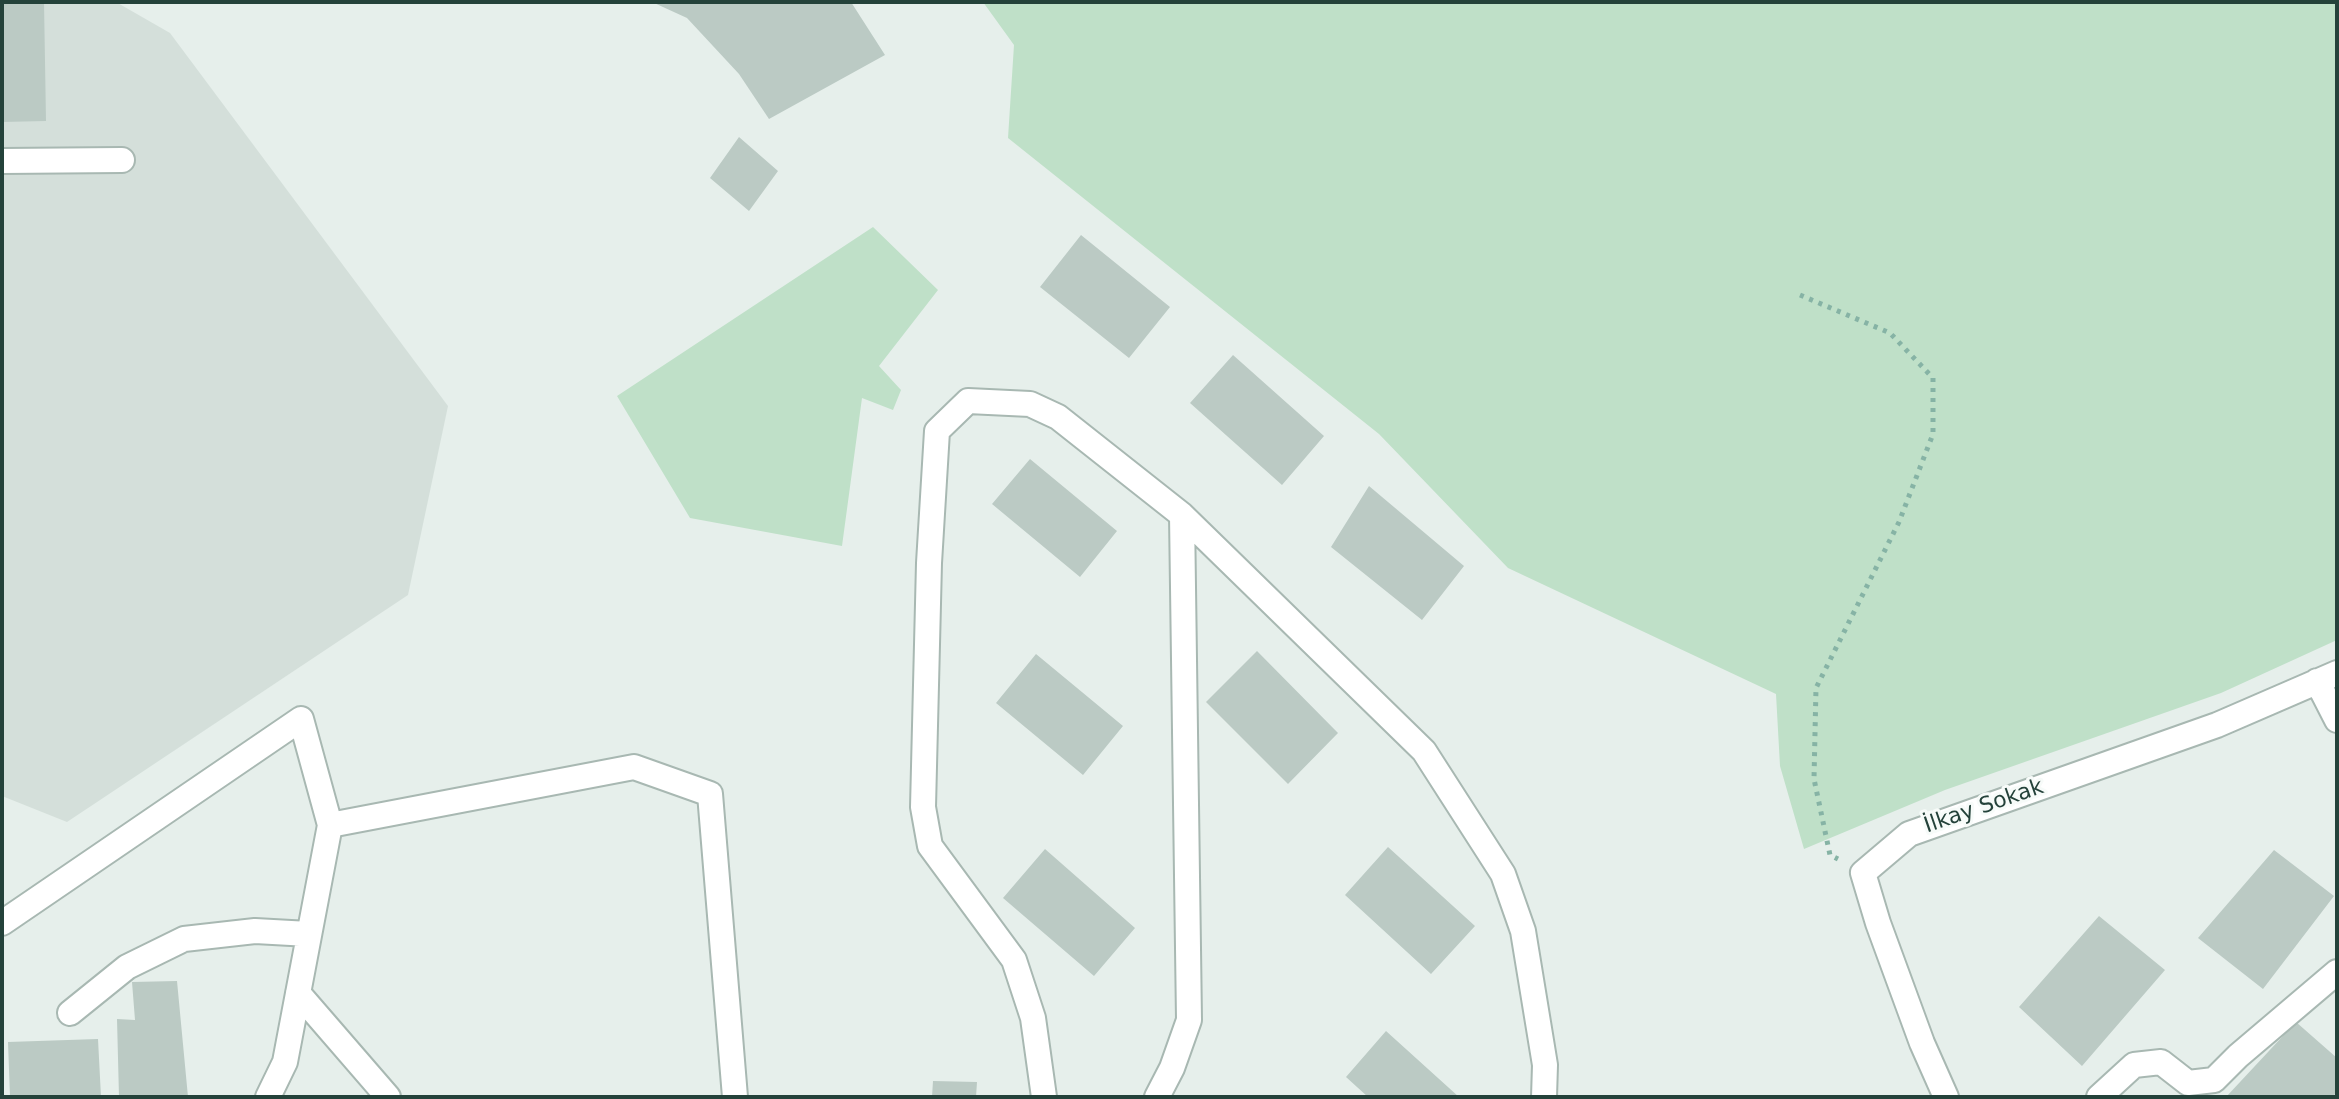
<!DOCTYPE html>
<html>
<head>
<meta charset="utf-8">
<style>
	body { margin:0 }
	#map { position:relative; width:2339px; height:1099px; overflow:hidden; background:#e6efeb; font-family:"DejaVu Sans",sans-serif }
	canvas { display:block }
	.frame { position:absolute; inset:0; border:4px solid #24423a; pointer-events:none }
</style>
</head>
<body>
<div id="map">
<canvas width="2339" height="1099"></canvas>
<div class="frame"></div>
</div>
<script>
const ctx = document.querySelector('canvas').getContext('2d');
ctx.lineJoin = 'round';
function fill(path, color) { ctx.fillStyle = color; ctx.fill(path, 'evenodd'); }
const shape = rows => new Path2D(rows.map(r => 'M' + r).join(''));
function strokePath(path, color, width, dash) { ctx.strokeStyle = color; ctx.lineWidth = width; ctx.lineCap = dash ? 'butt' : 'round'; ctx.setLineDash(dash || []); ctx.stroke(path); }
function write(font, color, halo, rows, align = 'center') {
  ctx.font = font + ' "DejaVu Sans",sans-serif'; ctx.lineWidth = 6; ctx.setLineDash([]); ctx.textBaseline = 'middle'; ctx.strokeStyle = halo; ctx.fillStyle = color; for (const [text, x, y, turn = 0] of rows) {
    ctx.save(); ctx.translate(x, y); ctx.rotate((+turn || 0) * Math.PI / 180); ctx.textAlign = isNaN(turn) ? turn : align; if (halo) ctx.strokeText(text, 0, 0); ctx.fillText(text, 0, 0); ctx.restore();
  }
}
fill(shape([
	[2,2,116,2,170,33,448,406,408,595,67,822,2,796]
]), '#d4dfda');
fill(shape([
	[983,2,2337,2,2337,640,2221,693,1945,790,1804,849,1780,766,1776,694,1508,568,1379,434,1008,138,1014,45],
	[873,227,938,290,879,366,901,390,893,410,862,398,842,546,690,518,617,396]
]), '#bfe0c8');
fill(shape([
	[2,2,44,2,46,121,2,122],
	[652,2,851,2,885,55,769,119,739,74,687,18],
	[739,137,778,171,749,211,710,178],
	[1081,235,1170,307,1129,358,1040,287],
	[1233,355,1324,436,1282,485,1190,403],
	[1030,459,1117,531,1080,577,992,504],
	[1369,486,1464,566,1422,620,1331,547],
	[1257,651,1338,733,1288,784,1206,702],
	[1036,654,1123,726,1083,775,996,703],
	[1388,847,1475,926,1431,974,1345,895],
	[1045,849,1135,928,1094,976,1003,898],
	[2274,850,2334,896,2263,989,2198,938],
	[2099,916,2165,970,2082,1066,2019,1007],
	[177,981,188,1097,119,1097,117,1019,135,1020,132,982],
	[2296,1022,2337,1058,2337,1091,2333,1097,2226,1097],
	[1386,1031,1459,1097,1368,1097,1346,1077],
	[98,1039,101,1097,10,1097,8,1042],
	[933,1081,977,1082,976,1097,932,1097]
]), '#bbcac4');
const minor = shape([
	[2,161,122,160],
	[2317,681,2337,720],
	[330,825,634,767,710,794,735,1097],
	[2,923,301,719,330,825,285,1062,268,1097],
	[298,993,388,1097],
	[70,1013,127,967,184,939,255,931,309,934],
	[1044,1097,1033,1018,1014,960,930,846,923,807,929,563,937,431,968,401,1030,404,1058,417,1182,515,1424,751,1503,874,1523,931,1545,1065,1544,1097],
	[1157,1097,1172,1068,1189,1020,1182,515],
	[1946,1097,1922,1043,1878,923,1863,873,1909,834,2217,725,2337,673],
	[2099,1097,2134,1065,2161,1062,2188,1083,2214,1080,2238,1056,2337,972]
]);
strokePath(minor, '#a8b8b2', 28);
strokePath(shape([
	[1800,295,1890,333,1933,378,1933,434,1899,522,1816,688,1814,779,1830,855,1838,859]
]), '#86b3a5', 5, [4, 6]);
strokePath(minor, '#fff', 24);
write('22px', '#24423a', '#f7fbf9', [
	["İlkay Sokak",1984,807,-19]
]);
</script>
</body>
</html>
